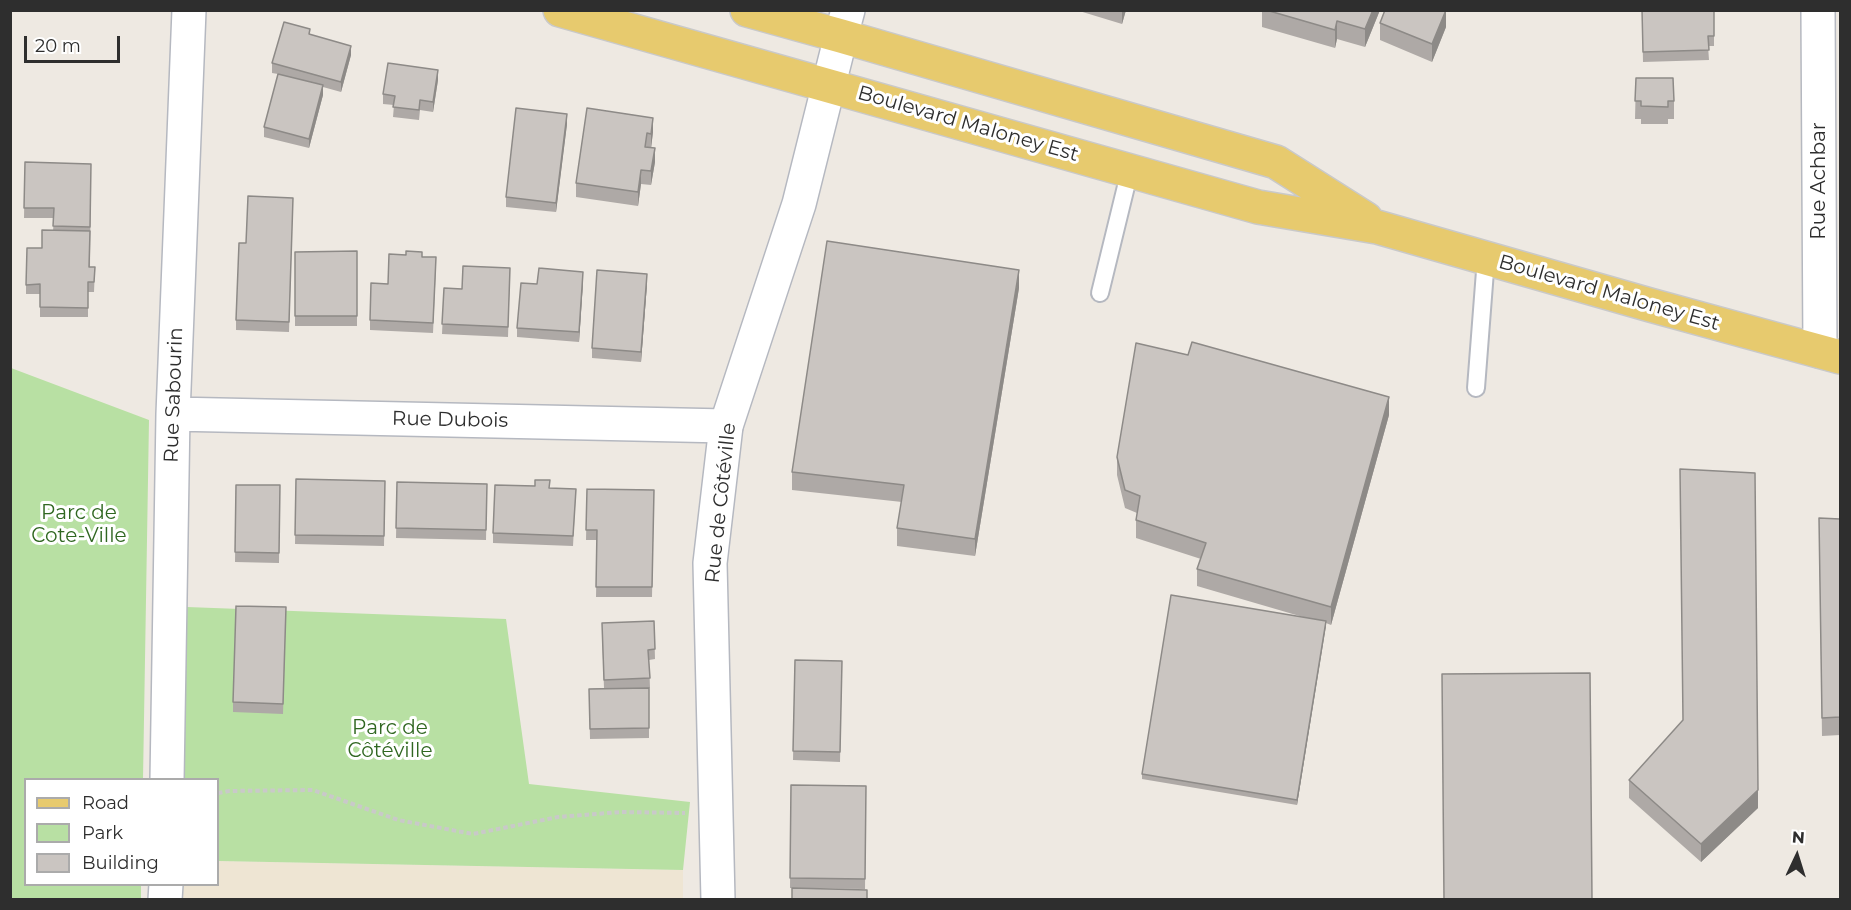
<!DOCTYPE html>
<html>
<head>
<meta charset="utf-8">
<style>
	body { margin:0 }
	#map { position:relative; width:1851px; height:910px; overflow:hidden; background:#eee9e2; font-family:Montserrat,sans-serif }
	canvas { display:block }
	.frame { position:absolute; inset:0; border:12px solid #2e2e2e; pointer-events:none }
	.legend { position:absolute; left:24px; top:778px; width:195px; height:108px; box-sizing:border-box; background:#fff; border:2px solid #ababab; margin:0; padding:8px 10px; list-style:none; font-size:18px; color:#2e2e2e }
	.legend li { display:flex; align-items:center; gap:12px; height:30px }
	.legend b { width:30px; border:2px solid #ababab }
	.north { position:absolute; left:1767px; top:826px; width:60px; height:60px; -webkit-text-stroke:4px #fff; paint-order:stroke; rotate:4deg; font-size:16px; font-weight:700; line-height:24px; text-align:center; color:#2e2e2e }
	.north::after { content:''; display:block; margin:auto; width:21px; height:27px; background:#2e2e2e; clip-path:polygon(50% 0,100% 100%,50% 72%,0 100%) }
	.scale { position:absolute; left:24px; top:36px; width:96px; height:27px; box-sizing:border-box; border:3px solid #2e2e2e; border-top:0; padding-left:8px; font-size:18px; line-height:21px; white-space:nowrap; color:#2e2e2e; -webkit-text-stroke:4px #fff; paint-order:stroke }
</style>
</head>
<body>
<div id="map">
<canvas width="1851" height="910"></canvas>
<div class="frame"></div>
<ul class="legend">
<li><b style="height:8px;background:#e7ca6e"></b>Road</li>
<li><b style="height:16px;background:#b8e0a3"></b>Park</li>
<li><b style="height:16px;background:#cac5c1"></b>Building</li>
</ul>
<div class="north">N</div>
<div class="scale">20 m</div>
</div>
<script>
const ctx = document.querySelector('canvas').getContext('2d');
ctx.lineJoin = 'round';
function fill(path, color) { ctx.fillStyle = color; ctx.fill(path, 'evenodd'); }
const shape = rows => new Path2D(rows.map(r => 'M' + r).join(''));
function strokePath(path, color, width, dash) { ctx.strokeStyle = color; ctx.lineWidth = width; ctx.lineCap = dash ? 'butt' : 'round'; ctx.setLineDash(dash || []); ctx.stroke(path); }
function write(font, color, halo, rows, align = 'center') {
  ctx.font = font + ' Montserrat,sans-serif'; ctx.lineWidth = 6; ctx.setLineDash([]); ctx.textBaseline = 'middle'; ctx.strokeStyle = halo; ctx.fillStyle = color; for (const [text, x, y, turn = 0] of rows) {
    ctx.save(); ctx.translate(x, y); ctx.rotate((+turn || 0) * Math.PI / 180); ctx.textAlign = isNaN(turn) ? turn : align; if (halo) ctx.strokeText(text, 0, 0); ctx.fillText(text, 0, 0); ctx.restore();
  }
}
fill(shape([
	[218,861,683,870,683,899,181,900,181,885,218,884]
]), '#eee5d3');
fill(shape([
	[11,368,149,420,143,779,26,780,26,884,141,885,141,899,11,899],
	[187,607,506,619,529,784,690,802,683,870,218,861,218,780,183,780]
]), '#b8e0a3');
const lane = shape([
	[1100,293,1130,170],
	[1476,388,1486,258]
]);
const street = shape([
	[1818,10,1820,351],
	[841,36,848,10],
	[173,414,726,426],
	[167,780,173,414,189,10],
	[165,900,166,884]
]);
const secondary = shape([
	[718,900,710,563,726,426,799,204,841,36]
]);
const primary = shape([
	[560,10,1258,207,1377,227,1650,305,1840,357],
	[747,10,841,36,1276,162,1366,219]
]);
strokePath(lane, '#b5b8c0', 20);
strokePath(street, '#b5b8c0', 36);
strokePath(secondary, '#b5b8c0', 36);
strokePath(primary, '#c9c9c9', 36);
strokePath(shape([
	[218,793,229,791,313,790,398,820,473,834,558,817,621,812,685,813]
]), '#c9c9c9', 4, [4.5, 3]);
strokePath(lane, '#fff', 16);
strokePath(street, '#fff', 33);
strokePath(secondary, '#fff', 33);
strokePath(primary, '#e7ca6e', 33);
fill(shape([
	[1076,10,1126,10,1122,24],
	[1262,10,1380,10,1365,47,1337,39,1335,48,1262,27],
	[1446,10,1446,27,1432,62,1380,40,1380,23],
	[1642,10,1714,10,1714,46,1708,46,1709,60,1643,62],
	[310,34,351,55,341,92,323,87,323,95,309,148,264,137,264,127,278,74,272,73,272,63],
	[1636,78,1674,101,1674,119,1668,119,1668,124,1641,124,1641,119,1635,119],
	[438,80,433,112,420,110,419,120,393,117,394,105,383,104,383,94],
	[587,108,653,132,651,148,655,162,651,185,641,184,638,206,576,197,576,183],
	[567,124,556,212,506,207,506,197],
	[25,162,91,164,90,267,95,267,94,292,88,292,88,317,40,317,40,294,26,294,26,285,42,248,53,231,54,218,24,218],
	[293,198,289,332,236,330,236,320,246,243],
	[357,251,357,326,295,326,295,252],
	[436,267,433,333,370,330,370,320,388,284],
	[510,268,508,337,442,334,444,288,462,289],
	[583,282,579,342,517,337,517,328,537,284],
	[647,284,641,362,592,358,592,348],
	[1019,288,975,556,897,546,897,528,902,502,792,490,792,472],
	[1188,355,1389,415,1331,625,1326,623,1297,805,1142,779,1142,774,1303,617,1197,586,1197,569,1201,559,1136,538,1136,520,1137,513,1125,508,1117,475,1117,457],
	[296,479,385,481,384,546,295,544],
	[397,482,487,484,486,540,396,538],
	[236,485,280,485,279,563,235,562],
	[550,488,576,489,573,546,493,543,493,533],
	[587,489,654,490,652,597,596,597,597,540,586,540],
	[1819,518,1840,519,1840,735,1822,736],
	[286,607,283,714,233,712,233,702],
	[654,621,655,659,649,660,650,688,642,688,649,688,649,738,590,739,589,689,604,688,602,633],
	[795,660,842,661,840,762,793,760],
	[1629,780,1758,808,1701,862,1629,798],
	[791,785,866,786,865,889,790,888]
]), '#aea9a6');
fill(shape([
	[1122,10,1126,10,1122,24],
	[1373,10,1380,10,1365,47,1365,29],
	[1446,10,1446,27,1432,62,1432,44],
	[1337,21,1337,39,1335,48,1335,30],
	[351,46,351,55,341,92,341,82],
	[438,70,438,80,433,112,433,102],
	[323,85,323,95,309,148,309,139],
	[567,114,567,124,556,212,556,203],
	[653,118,653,132,651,148,651,134],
	[655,148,655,162,651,185,651,171],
	[641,170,641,184,638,206,638,192],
	[1019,270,1019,288,975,556,975,539],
	[583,272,583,282,579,342,579,332],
	[647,274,647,284,641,362,641,352],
	[1389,397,1389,415,1331,625,1331,607],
	[1326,621,1326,626,1297,805,1297,800],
	[1758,790,1758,808,1701,862,1701,844]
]), '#8d8a87');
const building = shape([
	[1266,10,1373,10,1365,29,1337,21,1335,30,1266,10],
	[1385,10,1446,10,1432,44,1380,23,1385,10],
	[1642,10,1714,10,1714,36,1708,36,1709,50,1643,52,1642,10],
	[284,22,310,29,309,34,351,46,341,82,272,63,284,22],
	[388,63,438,70,433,102,420,100,419,110,393,107,395,96,383,94,388,63],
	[278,74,323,85,309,139,264,127,278,74],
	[1636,78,1673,78,1674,101,1668,101,1668,107,1641,106,1641,101,1635,101,1636,78],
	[516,108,567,114,556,203,506,197,516,108],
	[587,108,653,118,651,134,647,133,645,147,655,148,651,171,641,170,638,192,576,183,587,108],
	[25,162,91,164,90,227,53,226,54,208,24,208,25,162],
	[248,196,293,198,289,322,236,320,239,243,246,243,248,196],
	[42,230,90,231,89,267,95,267,94,282,88,282,88,308,40,307,40,284,26,285,27,248,42,248,42,230],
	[827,241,1019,270,975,539,897,528,904,485,792,472,827,241],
	[357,251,357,316,295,316,295,252,357,251],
	[406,251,422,252,422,257,436,257,433,323,370,320,371,283,388,284,389,254,406,255,406,251],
	[463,266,510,268,508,327,442,324,444,288,462,289,463,266],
	[539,268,583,272,579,332,517,328,521,283,537,284,539,268],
	[597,270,647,274,641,352,592,348,597,270],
	[1192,342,1389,397,1331,607,1197,569,1206,543,1136,520,1140,496,1125,490,1117,457,1136,343,1188,355,1192,342],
	[1680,469,1755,473,1758,790,1701,844,1629,780,1683,720,1680,469],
	[296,479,385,481,384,536,295,535,296,479],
	[535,480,550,480,549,488,576,489,573,536,493,533,495,485,535,486,535,480],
	[397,482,487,484,486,530,396,528,397,482],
	[236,485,280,485,279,553,235,552,236,485],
	[587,489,654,490,652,587,596,587,597,530,586,530,587,489],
	[1819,518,1840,519,1840,717,1822,718,1819,518],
	[1171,595,1326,621,1297,800,1142,774,1171,595],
	[236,606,286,607,283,704,233,702,236,606],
	[654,621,655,649,648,650,650,678,604,680,602,623,654,621],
	[795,660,842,661,840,752,793,751,795,660],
	[1590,673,1592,900,1444,900,1442,674,1590,673],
	[649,688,649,728,590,729,589,689,649,688],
	[791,785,866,786,865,879,790,878,791,785],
	[792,888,867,890,867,900,792,900,792,888]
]);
fill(building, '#cac5c1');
strokePath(building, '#8d8a87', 1.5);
write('20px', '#2e2e2e', '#fff', [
	["Boulevard Maloney Est",968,124,16],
	["Rue Achbar",1819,181,-90],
	["Boulevard Maloney Est",1609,293,16],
	["Rue Sabourin",174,395,-88],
	["Rue Dubois",450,420,1],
	["Rue de Côtéville",721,503,-84]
]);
write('20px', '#306721', '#fff', [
	["Parc de",79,513],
	["Cote-Ville",79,536],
	["Parc de",390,728],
	["Côtéville",390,751]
]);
</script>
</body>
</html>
